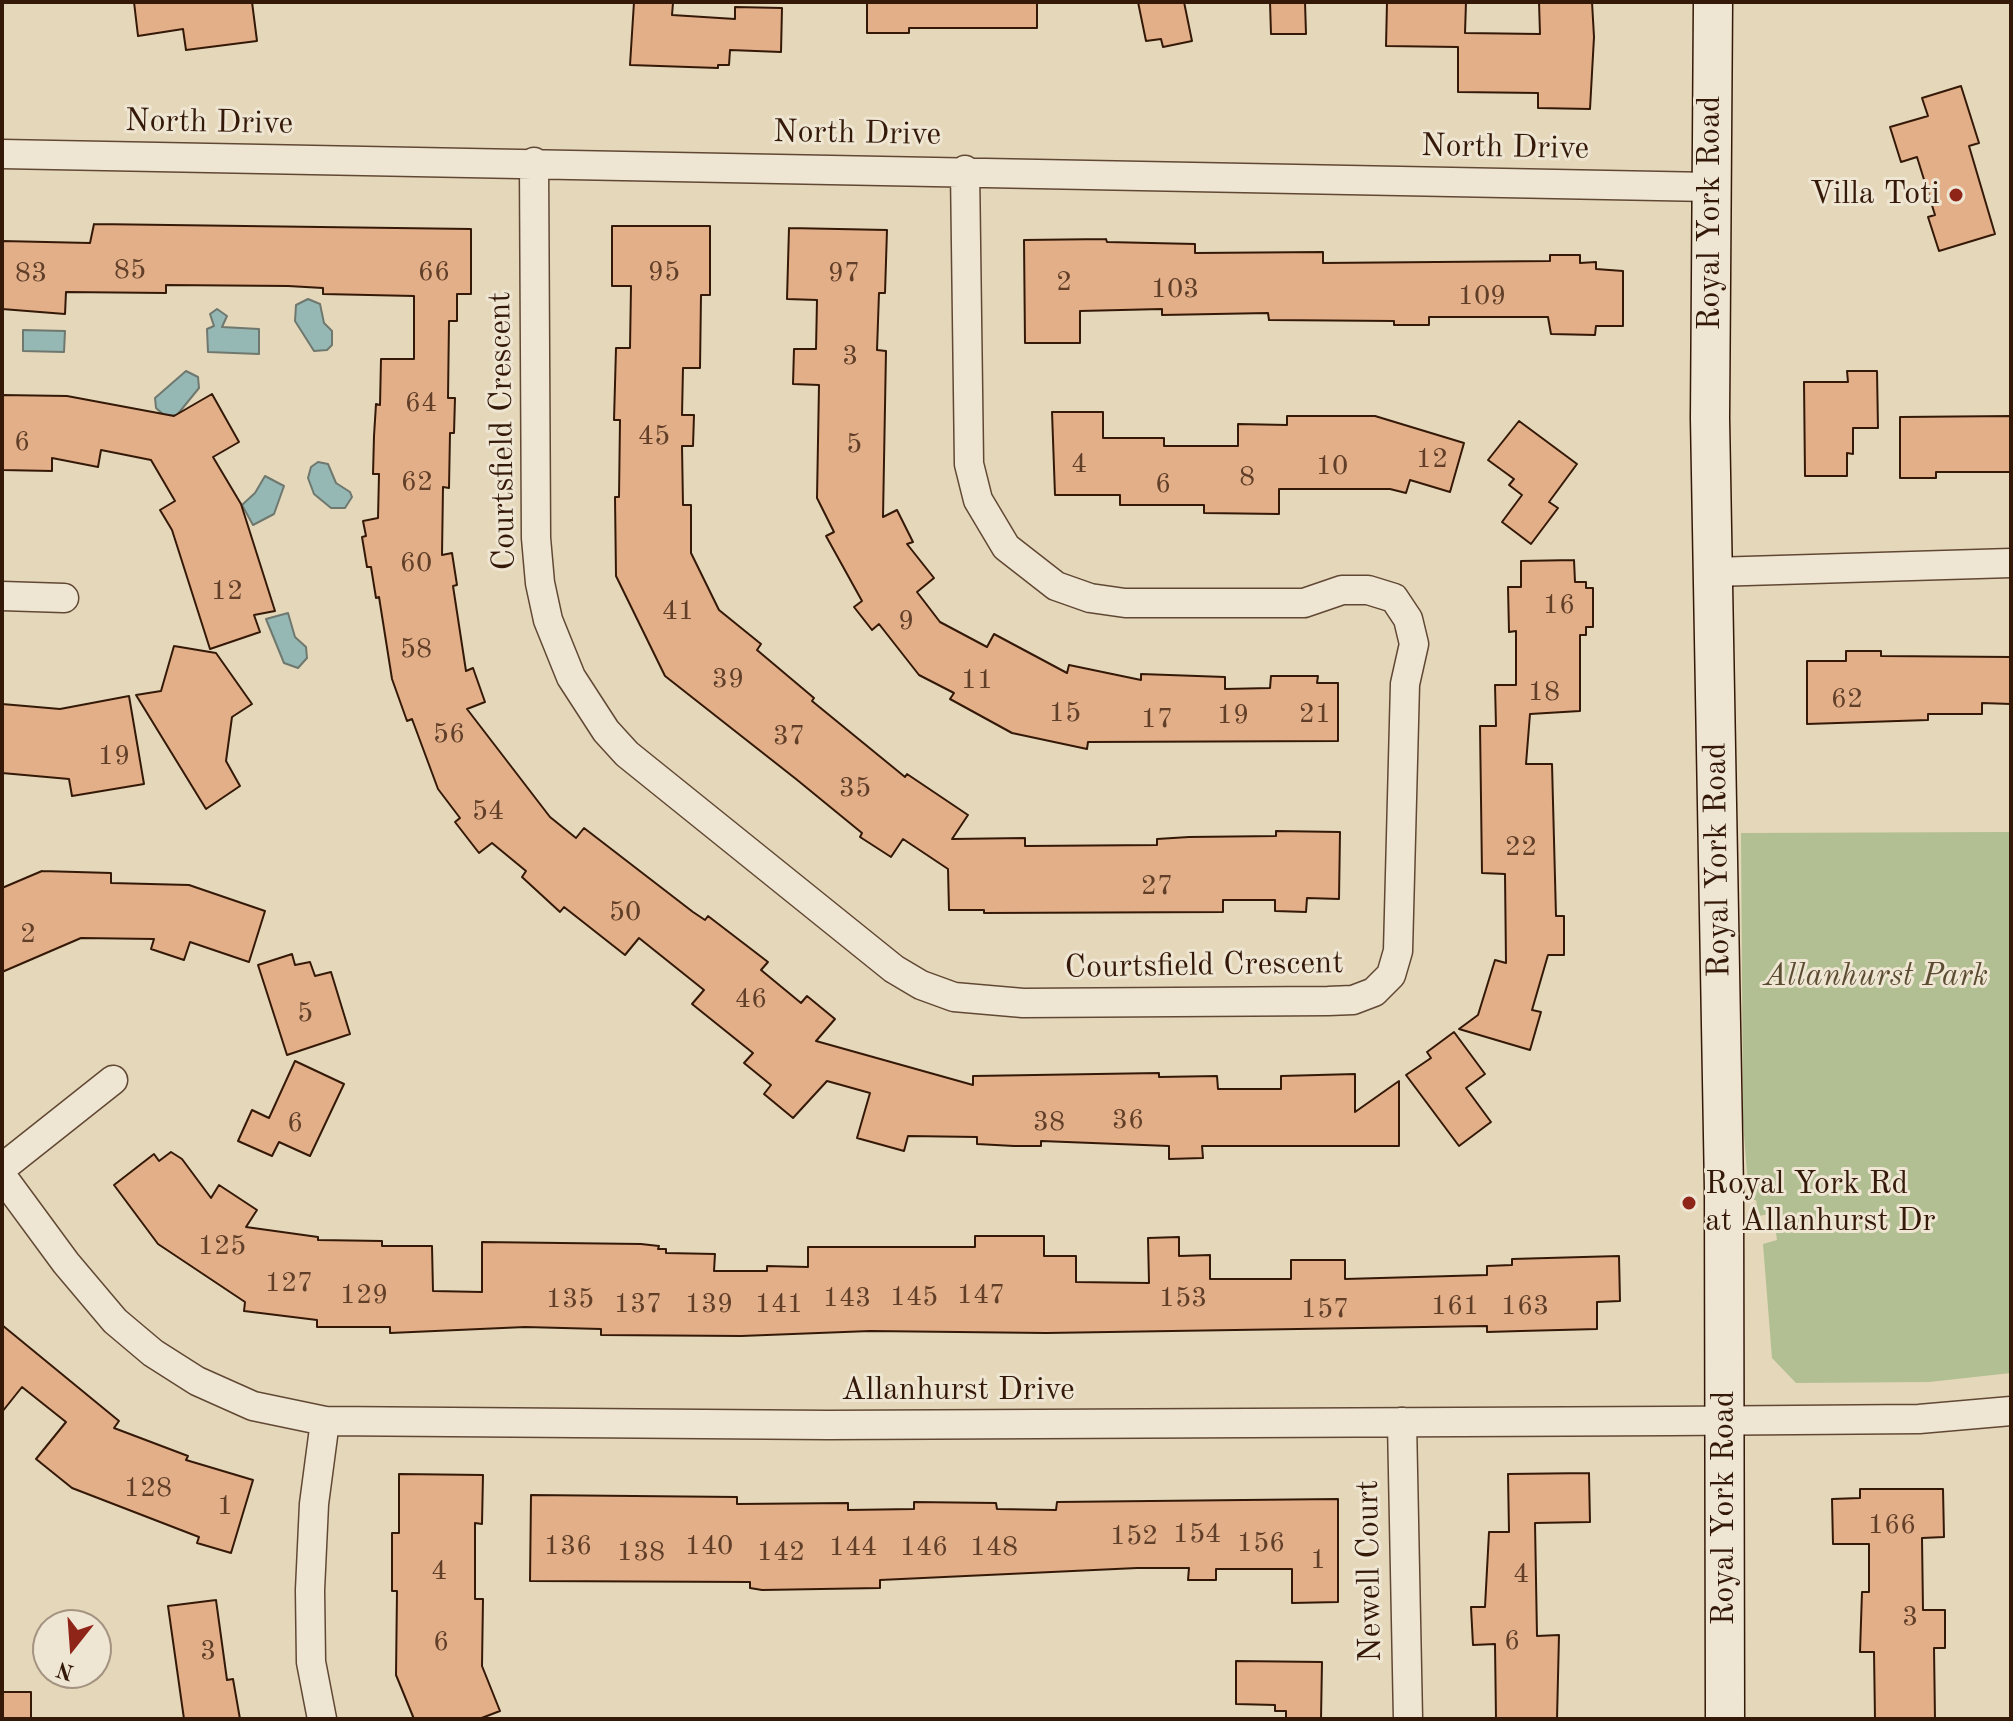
<!DOCTYPE html>
<html>
<head>
<meta charset="utf-8">
<style>
	body { margin:0 }
	#map { position:relative; width:2013px; height:1721px; overflow:hidden; background:#e5d7b9; font-family:"Old Standard TT",serif }
	canvas { display:block }
	.frame { position:absolute; inset:0; border:4px solid #351908; pointer-events:none }
	.north { position:absolute; left:32px; top:1609px; width:80px; height:80px; box-sizing:border-box; background:#eee5d2; border:2px solid #a49381; border-radius:50%; rotate:197deg; font-size:22px; font-weight:700; line-height:32px; text-align:center; color:#351908 }
	.north::after { content:''; display:block; margin:auto; width:28px; height:36px; background:#8f2418; clip-path:polygon(50% 0,100% 100%,50% 72%,0 100%) }
</style>
</head>
<body>
<div id="map">
<canvas width="2013" height="1721"></canvas>
<div class="frame"></div>
<div class="north">N</div>
</div>
<script>
const ctx = document.querySelector('canvas').getContext('2d');
ctx.lineJoin = 'round';
function fill(path, color) { ctx.fillStyle = color; ctx.fill(path, 'evenodd'); }
const shape = rows => new Path2D(rows.map(r => 'M' + r).join(''));
function strokePath(path, color, width, dash) { ctx.strokeStyle = color; ctx.lineWidth = width; ctx.lineCap = dash ? 'butt' : 'round'; ctx.setLineDash(dash || []); ctx.stroke(path); }
function write(font, color, halo, rows, align = 'center') {
  ctx.font = font + ' "Old Standard TT",serif'; ctx.lineWidth = 6; ctx.setLineDash([]); ctx.textBaseline = 'middle'; ctx.strokeStyle = halo; ctx.fillStyle = color; for (const [text, x, y, turn = 0] of rows) {
    ctx.save(); ctx.translate(x, y); ctx.rotate((+turn || 0) * Math.PI / 180); ctx.textAlign = isNaN(turn) ? turn : align; if (halo) ctx.strokeText(text, 0, 0); ctx.fillText(text, 0, 0); ctx.restore();
  }
}
fill(shape([
	[2011,832,2011,1373,1929,1382,1796,1383,1772,1358,1763,1244,1777,1240,1773,1213,1759,1216,1756,1200,1749,1200,1743,1121,1741,833]
]), '#b1bf92');
const water = shape([
	[308,299,320,304,324,323,332,331,332,345,327,350,314,351,295,321,296,305,308,299],
	[217,309,227,316,222,327,259,329,259,354,208,352,207,329,214,326,210,314,217,309],
	[23,330,65,331,64,352,23,351,23,330],
	[186,371,198,377,199,388,177,415,165,416,156,408,155,398,186,371],
	[318,462,328,464,336,483,350,492,352,497,345,508,331,508,314,494,308,478,311,467,318,462],
	[265,476,284,486,274,514,253,525,242,505,255,493,265,476],
	[288,613,295,637,306,647,307,658,298,668,284,663,266,619,288,613]
]);
fill(water, '#96b8b4');
strokePath(water, '#6f786f', 2);
const building = shape([
	[134,2,252,2,257,41,186,50,183,29,138,36,134,2],
	[634,2,673,3,672,15,735,19,735,7,782,8,781,52,730,50,729,65,718,65,718,68,630,65,634,2],
	[867,2,1037,2,1037,28,909,28,909,33,867,33,867,2],
	[1138,2,1184,2,1192,41,1163,47,1161,39,1146,41,1138,2],
	[1270,2,1305,2,1306,34,1271,34,1270,2],
	[1387,2,1466,2,1465,33,1540,34,1539,2,1592,2,1594,37,1590,109,1538,108,1538,93,1458,92,1458,47,1386,46,1387,2],
	[1961,86,1979,143,1969,146,1995,234,1939,251,1928,217,1935,215,1917,157,1901,162,1890,127,1928,116,1922,98,1961,86],
	[94,224,471,229,471,294,457,294,457,321,449,321,448,398,455,398,454,433,450,433,449,488,443,487,442,555,452,553,457,585,453,586,466,671,473,668,485,702,467,709,550,817,576,838,584,828,693,912,705,920,708,916,768,962,761,970,801,1003,807,996,835,1019,816,1041,973,1085,973,1076,1159,1073,1159,1077,1217,1076,1218,1089,1281,1089,1281,1076,1355,1074,1355,1112,1399,1081,1399,1146,1202,1146,1203,1158,1169,1159,1169,1146,1041,1141,1041,1146,1014,1146,977,1144,977,1137,908,1136,904,1151,857,1138,870,1093,827,1081,793,1118,764,1094,771,1085,744,1063,753,1053,692,1004,704,990,639,938,625,955,564,907,560,912,522,877,526,871,492,843,479,853,455,822,460,818,438,789,412,719,407,721,392,679,379,597,376,598,371,567,367,567,362,537,366,536,363,521,378,518,379,474,373,474,374,436,376,404,380,405,381,359,414,359,414,296,323,294,323,288,288,286,166,285,166,293,66,292,65,314,2,309,2,241,90,243,94,224],
	[612,226,710,226,710,295,701,295,700,368,683,368,682,415,694,415,693,446,682,446,683,505,691,505,691,553,719,610,761,644,757,650,814,698,812,701,905,777,907,774,968,815,952,839,1025,838,1025,846,1157,845,1157,839,1189,837,1276,836,1276,831,1340,832,1339,899,1307,898,1306,912,1275,911,1275,900,1223,900,1223,912,984,913,984,910,949,910,948,869,903,839,891,857,860,837,862,833,796,779,665,676,616,576,615,497,619,497,620,420,614,420,616,348,630,348,631,286,612,286,612,226],
	[789,228,887,230,885,293,879,293,877,350,886,351,883,517,897,510,913,542,907,544,934,578,917,592,940,622,987,647,994,634,1067,673,1069,665,1141,680,1141,674,1225,677,1225,689,1270,688,1271,676,1318,676,1317,683,1338,683,1338,741,1088,742,1087,749,1012,733,950,699,954,693,919,675,879,624,872,630,854,607,862,601,826,536,834,532,817,498,819,385,793,384,794,349,816,349,817,300,787,299,789,228],
	[1106,239,1107,242,1195,244,1195,253,1323,252,1323,263,1550,261,1550,255,1580,255,1580,263,1596,262,1596,269,1623,271,1623,326,1596,326,1595,335,1551,334,1548,317,1429,317,1429,325,1394,325,1394,321,1269,320,1268,313,1162,315,1162,309,1080,311,1080,343,1025,343,1024,240,1106,239],
	[1847,371,1877,371,1878,428,1853,428,1853,454,1847,453,1847,476,1805,476,1804,382,1848,382,1847,371],
	[212,394,239,442,213,457,241,504,275,611,254,615,260,632,210,649,172,530,160,510,175,501,151,460,101,450,98,467,52,458,52,471,2,470,2,395,67,396,174,416,212,394],
	[1052,412,1103,412,1103,438,1164,438,1164,446,1238,446,1238,424,1287,425,1287,416,1375,416,1464,443,1450,492,1410,480,1406,493,1390,489,1279,489,1279,514,1204,513,1204,505,1120,505,1120,495,1055,495,1052,412],
	[2011,416,2011,472,1936,472,1936,478,1900,478,1900,417,2011,416],
	[1519,421,1577,464,1549,502,1558,508,1531,544,1502,522,1522,495,1509,485,1514,479,1488,460,1519,421],
	[1574,560,1575,582,1586,582,1586,588,1593,588,1593,627,1586,627,1586,635,1580,635,1580,711,1530,714,1526,764,1552,764,1556,916,1564,916,1564,955,1548,955,1532,1010,1541,1012,1530,1050,1459,1029,1478,1015,1495,960,1506,963,1505,874,1482,873,1480,726,1496,726,1495,685,1516,685,1516,631,1509,632,1508,587,1521,587,1521,561,1574,560],
	[174,646,216,653,252,704,232,717,226,761,240,786,206,809,136,695,161,691,174,646],
	[1846,651,1881,651,1881,656,2011,657,2011,704,1982,703,1982,714,1928,714,1928,720,1807,724,1807,661,1846,661,1846,651],
	[129,696,144,784,72,796,69,779,2,773,2,704,60,709,129,696],
	[42,871,111,873,111,883,189,885,265,911,249,962,190,942,184,960,151,949,154,939,81,938,2,972,2,888,42,871],
	[292,954,295,965,310,962,315,976,331,972,350,1034,287,1055,258,965,292,954],
	[1454,1032,1485,1074,1466,1088,1491,1122,1459,1146,1406,1075,1431,1058,1427,1052,1454,1032],
	[295,1061,344,1084,310,1156,279,1142,272,1156,238,1141,252,1110,269,1118,295,1061],
	[171,1152,182,1159,211,1198,219,1185,257,1210,246,1227,318,1237,318,1240,382,1241,382,1246,432,1246,433,1291,482,1292,482,1242,641,1244,659,1246,658,1249,666,1249,666,1253,715,1254,714,1271,767,1271,767,1266,808,1267,808,1247,975,1247,975,1236,1044,1236,1044,1256,1076,1256,1076,1282,1149,1283,1148,1238,1179,1237,1179,1256,1210,1255,1210,1279,1291,1279,1291,1260,1345,1260,1345,1279,1487,1275,1487,1266,1512,1265,1512,1259,1619,1256,1620,1301,1597,1302,1597,1329,1521,1331,1487,1332,1487,1326,1046,1333,870,1331,741,1336,601,1335,601,1329,525,1327,390,1333,390,1327,317,1327,317,1320,244,1311,245,1302,158,1244,114,1185,154,1154,159,1161,171,1152],
	[2,1325,119,1421,114,1428,188,1456,186,1460,253,1480,231,1553,197,1543,199,1537,72,1488,36,1459,66,1422,22,1387,2,1412,2,1325],
	[1589,1473,1590,1522,1535,1523,1537,1636,1559,1635,1557,1719,1496,1719,1495,1644,1473,1645,1471,1607,1485,1607,1489,1532,1509,1532,1508,1474,1589,1473],
	[399,1474,483,1475,482,1524,475,1523,475,1599,483,1599,482,1666,500,1711,479,1719,414,1719,396,1675,397,1591,392,1591,392,1533,399,1533,399,1474],
	[1860,1489,1943,1489,1944,1537,1922,1538,1923,1610,1945,1610,1945,1648,1934,1648,1935,1719,1875,1719,1874,1652,1860,1652,1862,1592,1869,1592,1869,1544,1833,1544,1832,1499,1860,1498,1860,1489],
	[531,1495,737,1497,737,1504,848,1503,848,1510,914,1509,914,1502,996,1503,997,1509,1056,1510,1057,1502,1338,1499,1338,1602,1292,1603,1292,1569,1216,1569,1216,1580,1188,1580,1189,1568,1137,1568,880,1580,880,1588,762,1590,750,1588,750,1582,530,1581,531,1495],
	[216,1600,227,1680,233,1679,240,1719,184,1719,168,1606,216,1600],
	[1236,1661,1322,1662,1321,1719,1286,1719,1286,1711,1275,1711,1275,1705,1236,1704,1236,1661],
	[2,1692,31,1692,31,1719,2,1719,2,1692]
]);
fill(building, '#e2af88');
strokePath(building, '#351908', 2);
const minor = shape([
	[2,154,1710,187],
	[534,162,536,538,540,583,548,620,571,677,606,731,627,754,894,969,921,985,954,997,1023,1003,1328,1001,1353,1000,1374,992,1391,975,1398,951,1405,684,1414,644,1408,619,1394,598,1368,590,1342,590,1304,603,1125,603,1090,598,1056,586,1006,547,978,500,969,464,965,170],
	[1713,572,2011,563],
	[2,596,64,598],
	[2,1168,113,1080],
	[2,1176,66,1263,115,1321,153,1353,197,1381,253,1406,325,1421,828,1425,1671,1421,1919,1419,2011,1411],
	[1402,1422,1408,1719],
	[322,1719,311,1662,310,1590,314,1504,325,1421]
]);
const secondary = shape([
	[1713,2,1710,418,1724,1190,1725,1719]
]);
strokePath(minor, '#614834', 31);
strokePath(secondary, '#351908', 41);
strokePath(minor, '#eee5d2', 28);
strokePath(secondary, '#eee5d2', 38);
for (const [x, y, r, color] of [
	[1956,195,8,"#8f2418"],
	[1689,1203,8,"#8f2418"]
]) { const dot = new Path2D(); dot.arc(x, y, r, 0, 2 * Math.PI); ctx.fillStyle = color; ctx.fill(dot); strokePath(dot, '#eee5d2', 3); }
write('28px', '#603e28', null, [
	["85",130,271],
	["66",434,273],
	["95",664,273],
	["83",31,274],
	["97",844,274],
	["2",1064,283],
	["103",1175,290],
	["109",1482,297],
	["3",850,357],
	["64",421,404],
	["45",654,437],
	["6",22,443],
	["5",854,445],
	["12",1432,460],
	["4",1079,465],
	["10",1332,467],
	["8",1247,478],
	["62",417,483],
	["6",1163,485],
	["60",416,564],
	["12",227,592],
	["16",1559,606],
	["41",678,612],
	["9",906,622],
	["58",416,650],
	["39",728,680],
	["11",977,681],
	["18",1544,693],
	["62",1847,700],
	["15",1065,714],
	["21",1315,715],
	["19",1233,716],
	["17",1157,720],
	["56",449,735],
	["37",789,737],
	["19",114,757],
	["35",855,789],
	["54",488,812],
	["22",1521,848],
	["27",1157,887],
	["50",625,913],
	["2",28,935],
	["46",751,1000],
	["5",305,1014],
	["36",1128,1121],
	["38",1049,1123],
	["6",295,1124],
	["125",222,1247],
	["127",289,1284],
	["129",364,1296],
	["147",981,1296],
	["145",914,1298],
	["143",847,1299],
	["153",1183,1299],
	["135",570,1300],
	["137",638,1305],
	["139",709,1305],
	["141",779,1305],
	["161",1455,1307],
	["163",1525,1307],
	["157",1325,1310],
	["128",148,1489],
	["1",225,1507],
	["166",1892,1526],
	["154",1197,1535],
	["152",1134,1537],
	["156",1261,1544],
	["136",568,1547],
	["140",709,1547],
	["144",853,1548],
	["146",924,1548],
	["148",994,1548],
	["138",641,1553],
	["142",781,1553],
	["1",1318,1561],
	["4",439,1572],
	["4",1521,1575],
	["3",1910,1618],
	["6",1512,1642],
	["6",441,1643],
	["3",208,1652]
]);
write('32px', '#351908', '#eee5d2', [
	["North Drive",209,123,1],
	["North Drive",857,134,1],
	["North Drive",1505,148,1],
	["Royal York Road",1711,213,-90],
	["Courtsfield Crescent",503,431,-91],
	["Royal York Road",1718,860,-91],
	["Courtsfield Crescent",1204,966,-1],
	["Allanhurst Drive",958,1391],
	["Royal York Road",1725,1508,-90],
	["Newell Court",1370,1571,-91]
]);
write('32px', '#351908', '#eee5d2', [
	["Villa Toti",1940,195],
	["Royal York Rd",1705,1185,"left"],
	["at Allanhurst Dr",1705,1222,"left"]
], 'right');
write('italic 32px', '#5a4b31', '#eee5d2', [
	["Allanhurst Park",1876,977]
]);
</script>
</body>
</html>
